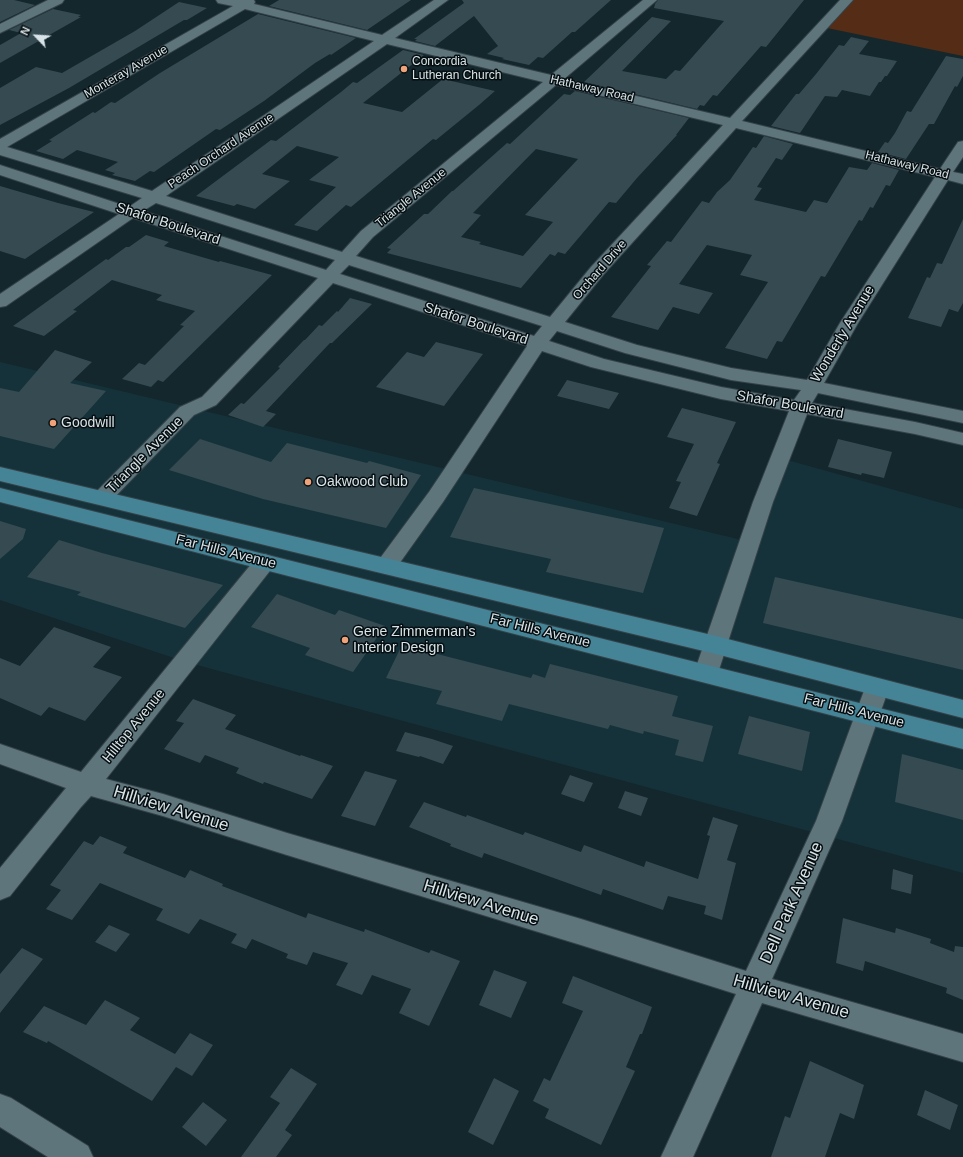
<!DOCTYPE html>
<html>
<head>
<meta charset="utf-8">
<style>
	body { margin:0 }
	#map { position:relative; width:963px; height:1157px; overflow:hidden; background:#13272d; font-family:Helvetica,sans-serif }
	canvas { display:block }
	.north { position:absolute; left:16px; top:16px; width:40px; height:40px; -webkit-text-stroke:3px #060e11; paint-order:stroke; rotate:295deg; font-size:11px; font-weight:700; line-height:16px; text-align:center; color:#d8e4e8 }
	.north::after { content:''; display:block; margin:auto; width:14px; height:18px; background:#d8e4e8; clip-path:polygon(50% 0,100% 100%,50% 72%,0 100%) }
</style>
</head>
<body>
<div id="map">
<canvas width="963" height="1157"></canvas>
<div class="north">N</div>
</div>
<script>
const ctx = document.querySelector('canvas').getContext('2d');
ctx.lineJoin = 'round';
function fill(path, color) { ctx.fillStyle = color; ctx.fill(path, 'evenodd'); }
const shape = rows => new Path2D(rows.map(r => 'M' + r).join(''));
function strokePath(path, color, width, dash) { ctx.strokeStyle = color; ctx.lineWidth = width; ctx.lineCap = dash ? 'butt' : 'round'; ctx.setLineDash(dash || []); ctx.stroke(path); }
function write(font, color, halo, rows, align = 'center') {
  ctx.font = font + ' Helvetica,sans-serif'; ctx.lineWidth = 3; ctx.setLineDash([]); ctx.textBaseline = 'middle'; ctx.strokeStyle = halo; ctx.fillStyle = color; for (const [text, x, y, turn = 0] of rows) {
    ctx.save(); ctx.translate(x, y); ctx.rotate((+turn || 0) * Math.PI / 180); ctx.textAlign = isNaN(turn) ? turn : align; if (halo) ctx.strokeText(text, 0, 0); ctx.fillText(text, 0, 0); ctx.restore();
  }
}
fill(shape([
	[0,362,750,542,780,458,963,509,963,873,186,662,0,600]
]), '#15323b');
fill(shape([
	[847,0,963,0,963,56,822,27]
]), '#552c15');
fill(shape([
	[0,0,14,0,35,5,0,22],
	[279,0,411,0,367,30,269,6],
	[462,0,611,0,575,32,572,32,543,58,538,57,529,65,502,59,504,58,487,54,498,46,474,16,435,46,415,41,417,39,414,39,464,3],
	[658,0,804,0,766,47,761,46,717,96,713,95,704,106,700,105,697,109,584,82,652,17,671,21,622,71,666,79,675,70,680,71,724,21,654,8,655,4],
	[179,2,207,8,187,20,184,20,69,88,0,125,0,88,36,67,62,73,135,31],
	[53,9,81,15,78,17,81,17,0,63,0,45,21,33,9,30],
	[258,14,356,38,331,55,330,54,315,63,264,101,220,130,216,129,154,172,150,171,135,181,112,175,115,173,105,170,118,162,77,150,63,159,36,151,52,141,49,140,93,112,95,113,111,102,115,103,160,73],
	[851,37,869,41,859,54,897,61,887,76,885,76,881,82,879,82,870,96,842,90,837,97,825,96,800,133,771,126,796,94,799,94,816,74,831,55,839,45,844,46],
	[403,50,424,55,363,103,402,112,443,79,495,91,479,105,436,140,433,139,351,207,346,205,317,231,294,225,336,187,309,180,339,157,297,146,262,174,290,181,255,209,237,204,234,206,196,196,271,140,276,141,341,92,353,82,357,83],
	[946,56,963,59,963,76,957,87,955,86,934,124,929,124,906,159,878,152,885,142,888,143,895,133,907,111,911,112],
	[575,91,689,118,676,135,677,135,637,178,616,203,609,202,565,254,558,252,555,256,550,254,521,288,387,253,391,249,387,248,424,214,428,214,452,191,453,191,507,143,510,144,564,94,570,95],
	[536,149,578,159,525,215,553,222,523,256,479,244,481,242,461,237,481,215,473,213],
	[764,136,793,144,782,160,776,158,757,187,762,188,754,200,806,212,814,200,827,203,849,167,867,170,872,163,899,170,890,186,886,185,873,208,870,207,862,221,859,220,825,277,821,276,782,342,777,341,767,359,725,348,768,282,740,275,752,255,707,245,679,284,713,293,699,314,673,307,658,330,611,317,651,266,647,265,667,241,671,242,702,201,709,203,717,192,730,180,753,147,756,148],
	[0,186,58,203,94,212,25,259,0,251],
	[963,219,963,303,958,312,949,309,941,327,908,318,927,277,930,278,937,263,942,264],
	[146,235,169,242,164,246,219,262,220,261,272,275,163,382,158,380,151,387,122,379,139,363,145,365,184,326,180,325,195,311,156,300,162,295,112,280,73,310,77,311,44,336,13,326,106,259,108,260,126,247,129,247],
	[350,298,372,304,332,343,330,343,266,411,276,414,263,427,228,415,241,403,244,404,280,368,278,367,304,340,305,340,319,325,322,326,337,311,338,312],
	[436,342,483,354,444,406,376,387,407,352,424,357],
	[55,350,92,362,70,383,106,391,54,449,0,436,0,388,19,392],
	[567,380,619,393,609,409,557,396],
	[682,408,736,422,717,463,720,464,697,516,669,508,681,482,676,481,694,444,667,437],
	[200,439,271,462,287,443,367,463,369,461,421,475,386,528,263,499,169,470],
	[838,439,892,452,884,478,862,473,861,475,828,467],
	[474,488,664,528,643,593,546,572,551,559,450,537],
	[0,521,26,529,23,539,0,559],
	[59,540,102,553,223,585,185,628,77,595,81,592,27,577],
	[775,577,963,619,963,670,763,623],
	[277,594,335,615,339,610,385,626,353,672,305,655,310,648,251,627],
	[54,627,111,647,93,667,122,677,85,721,49,707,41,716,0,698,0,658,20,666],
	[402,645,531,678,533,674,545,678,550,664,678,696,672,716,713,726,703,762,675,755,679,740,644,731,643,734,610,725,608,729,509,704,502,721,436,704,442,691,386,678],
	[193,699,236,715,225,729,300,756,301,755,333,766,312,799,264,782,263,784,236,773,239,768,205,755,200,763,164,749,184,723,176,721],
	[749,716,810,732,802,771,738,754],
	[405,732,432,739,453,746,443,764,420,756,419,757,396,751],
	[902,754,963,770,963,820,895,802],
	[365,771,397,780,375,826,341,816],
	[570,775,593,783,584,802,561,794],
	[625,791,648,798,641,816,618,808],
	[424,802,466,817,467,815,523,835,525,832,581,852,584,845,644,867,646,861,698,879,710,836,707,835,713,817,738,825,727,860,736,863,722,920,704,914,706,906,668,896,663,910,603,889,601,895,484,853,482,858,450,846,451,844,409,827],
	[100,836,127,847,123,853,185,878,190,870,223,884,222,886,306,918,308,913,364,932,365,929,429,953,431,950,460,961,429,1026,399,1013,411,989,372,975,362,995,336,985,348,963,313,952,307,965,286,958,288,954,252,939,246,949,231,943,237,934,200,919,189,934,156,920,163,909,100,883,72,920,46,909,61,890,50,885,84,841,93,845],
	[893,869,913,875,911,894,891,889],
	[843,918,895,933,896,928,931,939,930,943,954,952,955,946,963,947,963,1000,946,993,947,988,865,961,863,971,836,963],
	[109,925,130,934,116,952,95,942],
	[22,948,43,959,0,1013,0,974],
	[494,970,527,982,511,1018,479,1005],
	[573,976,652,1007,642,1034,640,1034,626,1067,635,1071,601,1145,545,1118,549,1109,533,1101,544,1078,550,1081,583,1011,562,1003],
	[105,1000,140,1018,130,1030,175,1054,190,1033,213,1045,192,1076,176,1067,152,1101,48,1041,47,1043,23,1032,44,1006,86,1025],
	[810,1061,864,1085,854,1119,840,1113,825,1157,771,1157,785,1116,790,1118],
	[291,1068,317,1084,285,1130,292,1135,276,1157,241,1157,280,1103,270,1097],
	[494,1078,519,1091,493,1145,468,1132],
	[925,1090,958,1105,950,1130,917,1115],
	[203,1102,227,1120,206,1146,182,1127]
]), '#364a51');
const street = shape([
	[48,0,64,0,62,3,0,33,0,24,48,0],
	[216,0,254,0,255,2,254,4,382,35,434,0,448,0,395,38,551,75,643,0,657,0,564,79,730,118,840,0,853,0,742,121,940,169,958,142,963,141,963,157,953,172,963,174,963,184,948,180,858,323,824,383,963,411,963,423,818,393,812,403,915,422,963,433,963,445,915,434,807,414,773,502,718,673,714,679,706,682,698,679,694,673,753,502,789,411,721,399,591,367,542,351,443,502,394,571,386,574,378,571,375,566,378,561,429,492,527,346,333,283,216,405,194,415,109,503,102,505,95,503,92,498,95,493,180,407,202,397,318,278,133,218,6,306,0,307,0,294,119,214,0,175,0,165,129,207,142,198,0,155,0,139,233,6,218,3,216,0],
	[245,9,374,41,152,191,7,147,245,9],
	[387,44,543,82,361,231,342,252,166,196,387,44],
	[556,85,723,125,591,267,550,317,356,256,373,237,556,85],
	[736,128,935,177,840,323,807,380,731,368,637,345,565,322,603,275,736,128],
	[156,203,335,260,326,270,143,211,156,203],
	[349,265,542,326,534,336,340,274,349,265],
	[557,331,625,353,731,380,801,390,794,400,721,387,604,359,549,341,557,331],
	[265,554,273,557,276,562,273,567,106,779,163,794,287,833,581,919,746,971,816,821,865,688,869,682,877,679,885,682,889,688,842,821,772,979,963,1034,963,1062,762,1003,693,1157,661,1157,736,994,581,945,287,855,163,816,91,796,81,807,10,896,0,900,0,868,66,788,0,764,0,744,81,772,257,557,265,554],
	[0,1094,11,1098,88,1146,93,1157,48,1157,0,1127,0,1094]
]);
const primary = shape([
	[0,467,716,636,963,700,963,718,716,654,0,481,0,467],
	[0,488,963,729,963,749,0,502,0,488]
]);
strokePath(street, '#344248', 2);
strokePath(primary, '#344248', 2);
fill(street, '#5f757c');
fill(primary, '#458496');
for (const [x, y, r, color] of [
	[404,69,4,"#f0a279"],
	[53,423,4,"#f0a279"],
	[308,482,4,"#f0a279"],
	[345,640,4,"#f0a279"]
]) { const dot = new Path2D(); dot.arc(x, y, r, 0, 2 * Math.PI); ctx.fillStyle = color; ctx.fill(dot); strokePath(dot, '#060e11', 1.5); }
write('12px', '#d8e4e8', '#060e11', [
	["Concordia",412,62],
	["Lutheran Church",412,76]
], 'left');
write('12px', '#d8e4e8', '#060e11', [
	["Monteray Avenue",126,72,-30],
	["Hathaway Road",592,89,13],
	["Peach Orchard Avenue",221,151,-34],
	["Hathaway Road",907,165,14],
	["Triangle Avenue",411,198,-39],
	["Orchard Drive",600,270,-49]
]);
write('14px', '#d8e4e8', '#060e11', [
	["Shafor Boulevard",168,224,18],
	["Shafor Boulevard",476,324,18],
	["Wonderly Avenue",843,334,-59],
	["Shafor Boulevard",790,405,10],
	["Triangle Avenue",145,455,-45],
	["Far Hills Avenue",226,552,14],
	["Far Hills Avenue",540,631,14],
	["Far Hills Avenue",854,711,14],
	["Hilltop Avenue",134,726,-51]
]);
write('14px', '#d8e4e8', '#060e11', [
	["Goodwill",61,423],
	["Oakwood Club",316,482],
	["Gene Zimmerman's",353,632],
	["Interior Design",353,648]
], 'left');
write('17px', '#d8e4e8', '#060e11', [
	["Hillview Avenue",171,809,17],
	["Hillview Avenue",481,903,17],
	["Dell Park Avenue",792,903,-66],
	["Hillview Avenue",791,997,16]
]);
</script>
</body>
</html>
